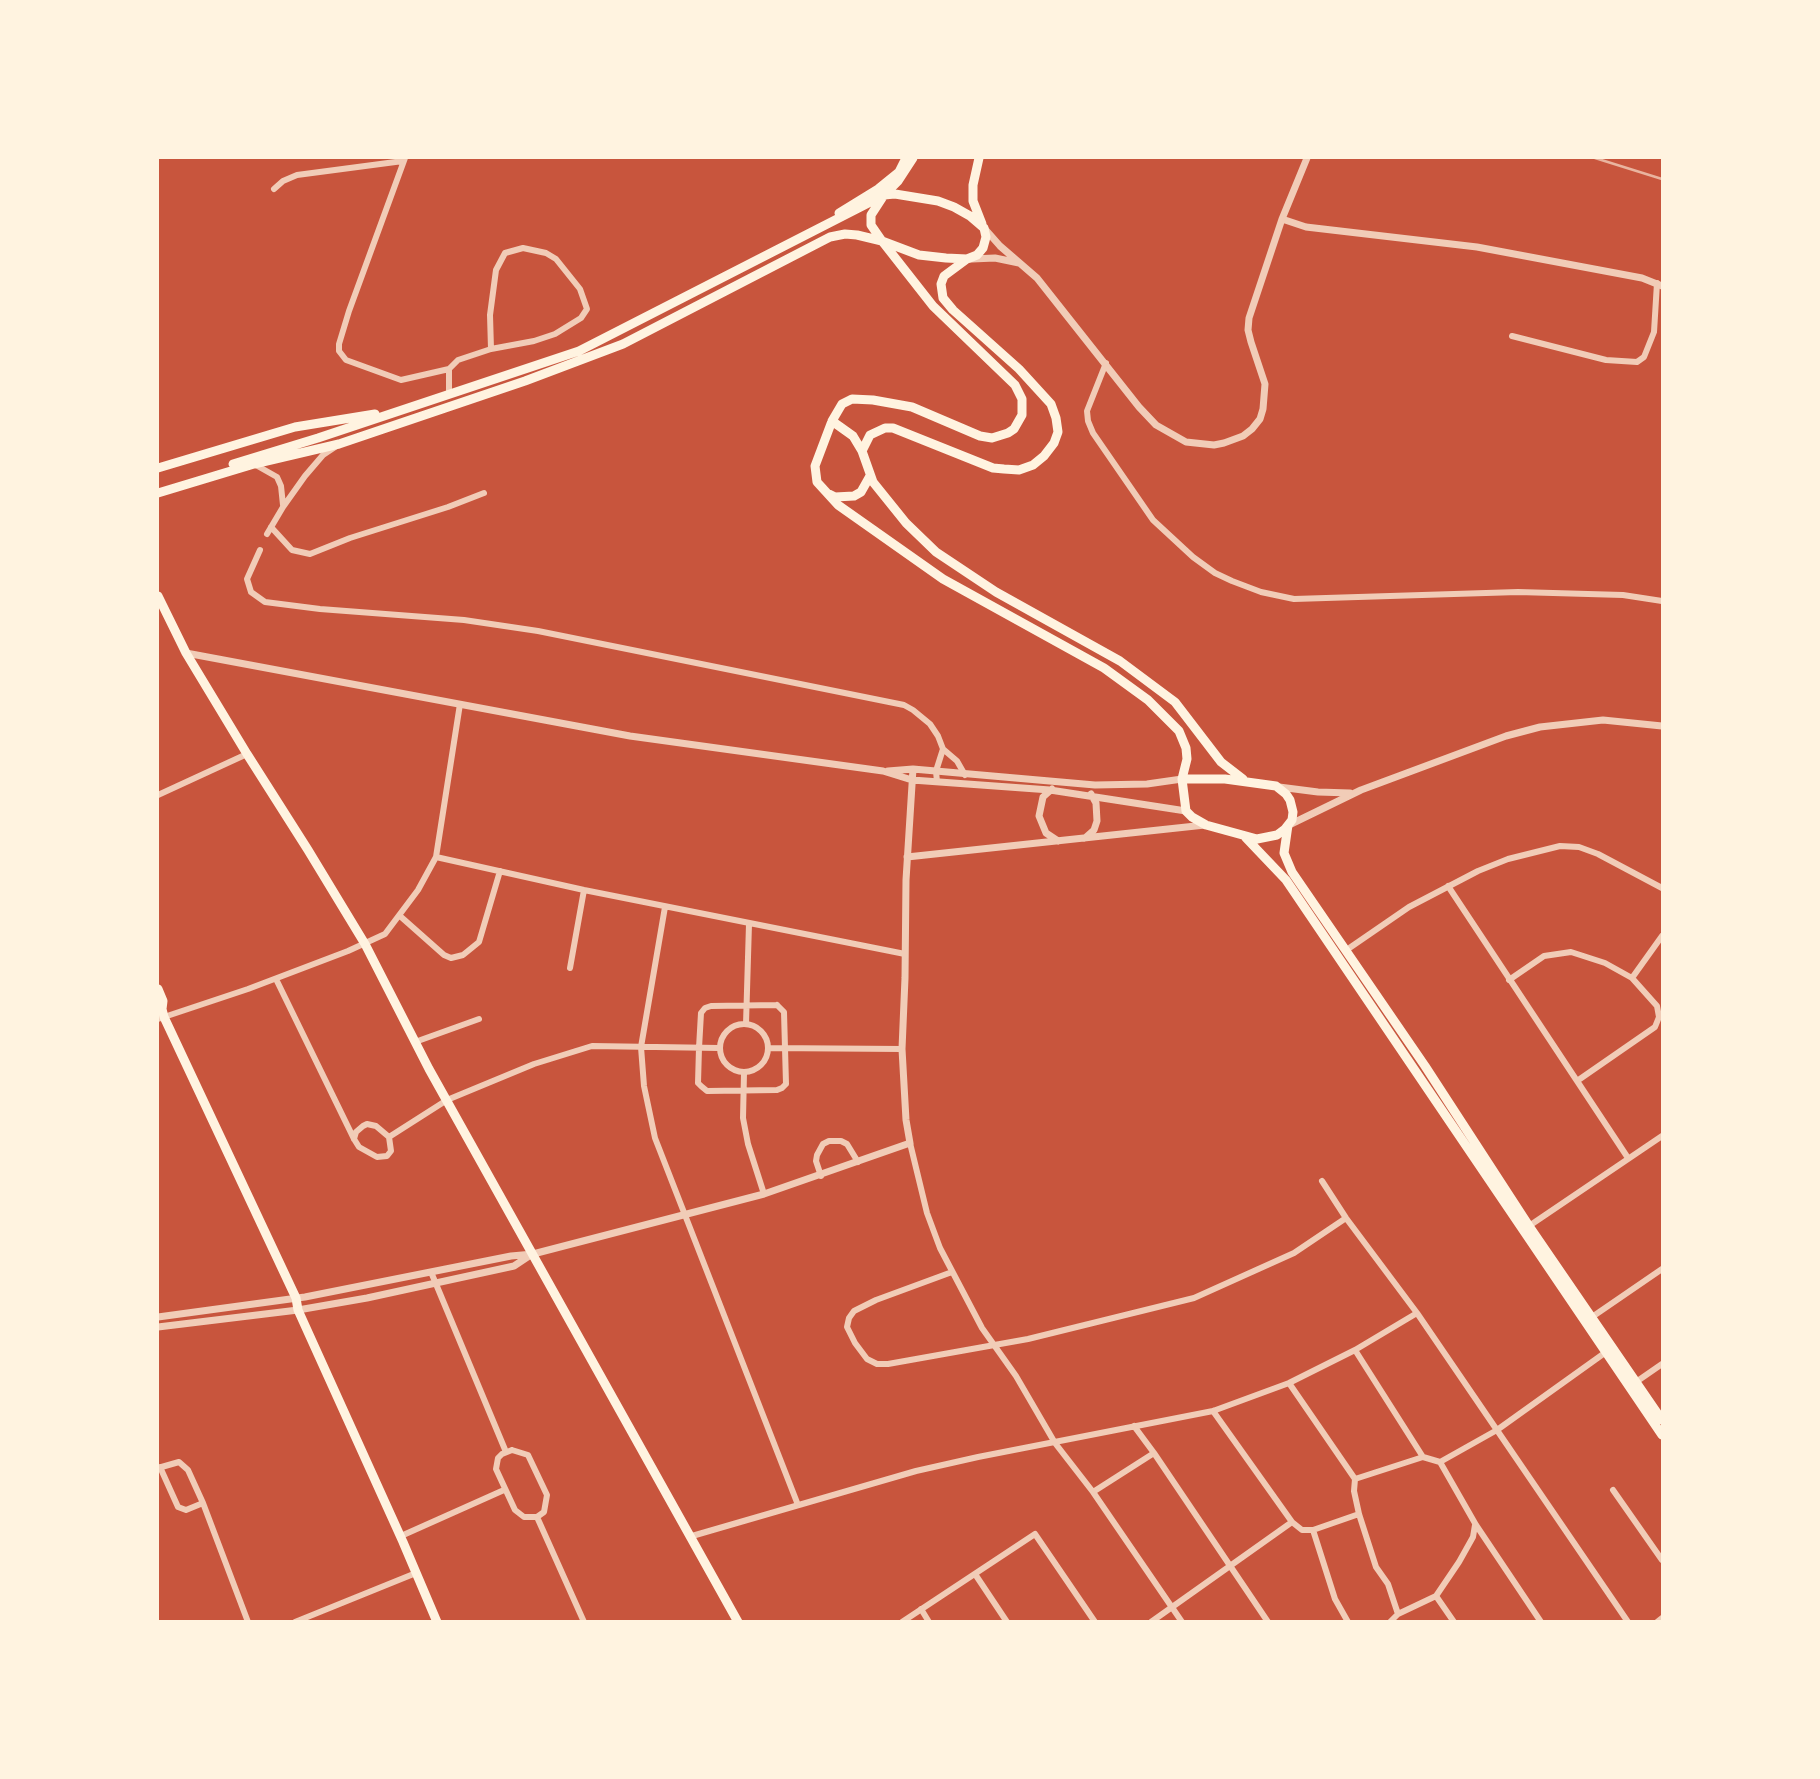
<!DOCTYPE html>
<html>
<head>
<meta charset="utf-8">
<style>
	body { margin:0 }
	#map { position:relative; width:1820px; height:1779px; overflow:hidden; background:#c8553d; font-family:"Nunito Sans",sans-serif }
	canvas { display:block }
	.frame { position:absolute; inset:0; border:159px solid #fff3e0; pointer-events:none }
</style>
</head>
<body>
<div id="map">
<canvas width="1820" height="1779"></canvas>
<div class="frame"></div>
</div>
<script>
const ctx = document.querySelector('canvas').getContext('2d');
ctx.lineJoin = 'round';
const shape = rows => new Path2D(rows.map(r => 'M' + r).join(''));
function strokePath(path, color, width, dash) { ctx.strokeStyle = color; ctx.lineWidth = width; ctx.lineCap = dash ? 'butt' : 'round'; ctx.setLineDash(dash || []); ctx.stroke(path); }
strokePath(shape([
	[405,158,349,311,339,344,339,351,346,360,401,380,449,369],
	[274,189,283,181,297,175,403,161],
	[523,248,546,253,556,259,580,289,587,309,581,318,555,334,534,341,491,349,490,315,496,270,505,253,523,248],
	[1512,336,1606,360,1637,362,1644,357,1654,332,1657,283],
	[1106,363,1087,411,1088,421,1093,433,1153,520,1193,557,1215,573,1232,581,1261,592,1294,599,1518,592,1623,595,1662,601],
	[449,393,449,369,458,360,491,349],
	[254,464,277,477,281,486,283,505],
	[271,527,292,550,310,554,350,538,448,507,484,493],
	[267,534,283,507,305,476,323,455,335,447],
	[260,550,247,579,251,592,265,602,320,609,464,620,538,631,904,705,913,710,930,724,938,736,943,749,957,761,965,775],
	[937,782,936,771,943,749],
	[158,795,247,754],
	[436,857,584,890,905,954],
	[1448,886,1628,1158],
	[665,907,641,1047,644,1086,655,1138,798,1505],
	[400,916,444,955,451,958,463,955,479,942,500,871],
	[1345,951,1409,907,1478,871,1508,859,1560,846,1579,847,1598,854,1662,888],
	[570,968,584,890],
	[1632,978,1662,936],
	[276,979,354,1139,359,1147,377,1157,387,1156,391,1151,389,1137,376,1126,367,1124,363,1126,356,1132,354,1139],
	[1509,980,1544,956,1571,952,1605,963,1632,978,1657,1006,1659,1017,1655,1027,1577,1081],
	[777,1005,784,1012,786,1084,782,1088,777,1090,707,1091,701,1086,698,1083,699,1048,701,1013,705,1008,711,1006,777,1005],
	[158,1019,248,989,348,951,385,934,418,890,436,857,460,704],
	'720 1048a24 24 0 1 1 48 0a24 24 0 1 1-48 0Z',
	[746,1024,749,924],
	[415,1042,479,1019],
	[768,1048,902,1049],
	[744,1073,743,1118,748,1144,764,1194],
	[389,1137,447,1100,534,1064,592,1046,719,1048],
	[910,1143,927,1213,940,1248,982,1328,1016,1376,1055,1443,1093,1492,1182,1622],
	[821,1176,816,1161,817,1155,823,1144,829,1141,841,1141,847,1144,858,1162],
	[1322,1181,1346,1218,1417,1313,1628,1622],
	[1529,1226,1662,1136],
	[431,1272,506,1452],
	[952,1272,876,1300,854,1311,849,1318,847,1327,855,1343,867,1359,877,1364,888,1364,1028,1339,1194,1298,1294,1253,1346,1218],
	[1593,1321,1592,1317,1662,1269],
	[1355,1350,1423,1457,1440,1462,1476,1525,1541,1622],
	[1633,1380,1636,1382,1662,1364],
	[1289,1383,1355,1479],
	[1213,1411,1292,1522],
	[1134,1426,1154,1453,1268,1622],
	[512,1450,528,1455,547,1495,544,1512,537,1517,524,1517,515,1510,496,1469,498,1458,502,1454,512,1450],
	[1440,1462,1497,1430,1606,1352],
	[160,1467,178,1507,186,1510,203,1503],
	[158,1468,179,1462,188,1470,203,1503,248,1622],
	[1613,1490,1662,1560],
	[1093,1492,1154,1453],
	[1359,1514,1376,1567,1388,1584,1398,1614],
	[537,1517,584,1622],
	[1313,1530,1335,1599,1348,1622],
	[401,1536,504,1490],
	[692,1536,916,1471,978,1457,1213,1411,1289,1383,1355,1350,1417,1313],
	[975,1574,1007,1622],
	[1436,1596,1454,1622],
	[921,1609,929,1622],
	[295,1622,416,1573],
	[902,1622,1035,1534,1095,1622],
	[1151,1622,1292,1522,1302,1530,1313,1530,1359,1514,1354,1491,1355,1479,1423,1457],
	[1390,1622,1398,1614,1436,1596,1459,1562,1473,1537,1475,1525],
	[1657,1622,1662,1618]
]), '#f1ccb7', 6);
strokePath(shape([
	[1282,219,1306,227,1477,247,1642,278,1662,286],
	[985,229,1000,246,1037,278,1139,407,1156,425,1186,442,1214,445,1224,443,1243,436,1252,429,1260,419,1263,409,1265,384,1251,342,1248,330,1249,318,1282,219,1307,158],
	[972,259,995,258,1019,263],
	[186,653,630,736,883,771,912,780,1050,790,1186,811],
	[888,771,913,769,1095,785,1147,784,1182,779],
	[1279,787,1318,792,1350,793],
	[1052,789,1043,797,1039,816,1046,833,1058,841],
	[1289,825,1361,790,1506,736,1540,727,1603,720,1662,726],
	[1085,838,1094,830,1097,821,1096,803,1091,794],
	[907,857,1205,825],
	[158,1317,305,1297,511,1256,533,1254,764,1194,910,1143,906,1120,902,1049,905,978,906,880,913,769],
	[158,1327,298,1310,367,1298,514,1266,529,1256]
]), '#f1ccb7', 7);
strokePath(shape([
	[979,158,973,185,973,201,982,224],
	[895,194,938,201,954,207,970,216,984,228,986,237,983,248,977,255,967,259,946,258,919,255,882,241,871,225,871,215,884,195,895,194],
	[839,213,878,189,899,172,906,158],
	[967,259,944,276,941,284,943,298,953,310,1019,369,1051,404,1056,418,1058,432,1054,443,1044,456,1033,465,1019,470,1004,469,993,468,893,428,885,428,870,435,862,451,873,482,906,523,936,552,996,592,1120,661,1175,702,1221,762,1243,779],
	[832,421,853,436,862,451],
	[233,464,318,438,579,351,884,195,898,181,913,158],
	[158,468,295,427,375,414],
	[158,493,254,464,339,444,525,381,623,344,830,237,845,234,857,235,882,241,933,306,1015,385,1022,399,1022,415,1014,429,1008,433,992,438,980,436,912,407,873,400,852,399,842,404,832,421,815,466,817,482,838,505,943,579,1104,668,1148,700,1179,731,1186,748,1187,759,1182,779,1186,811,1192,817,1206,825,1257,839,1277,835,1285,829,1292,820,1293,812,1290,800,1286,794,1276,786,1225,779,1182,779],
	[829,494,835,497,854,496,861,492,870,476],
	[158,596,186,653,247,754,308,850,365,944,429,1069,738,1622],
	[1288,825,1284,853,1292,872,1425,1066,1529,1226,1662,1420],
	[1246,838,1286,880,1662,1435],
	[158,989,163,1001,162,1009,164,1017,296,1298,298,1310,403,1542,437,1622]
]), '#fff3e0', 9);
strokePath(shape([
	[1595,158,1662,179]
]), '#e9b49f', 2.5);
</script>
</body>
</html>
